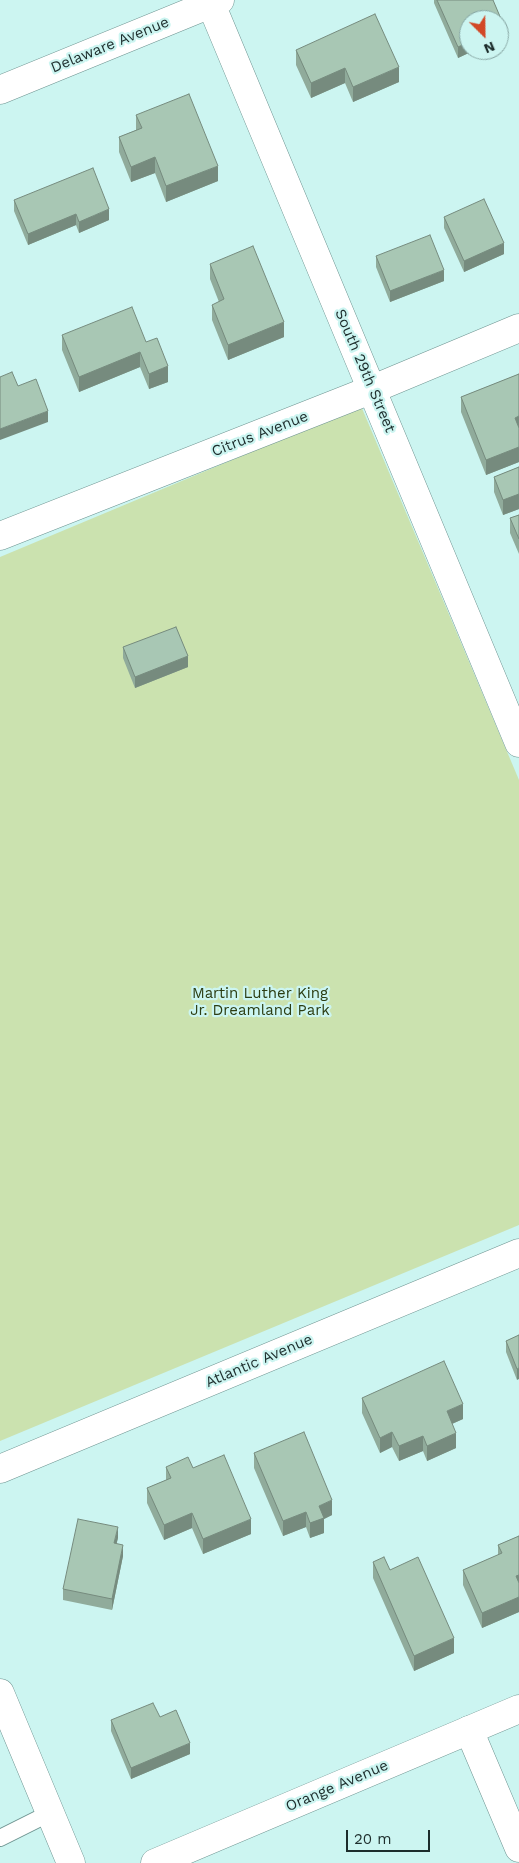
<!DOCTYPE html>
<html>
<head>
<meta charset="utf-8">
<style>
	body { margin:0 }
	#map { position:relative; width:519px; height:1863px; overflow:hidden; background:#ccf5f1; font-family:"Work Sans",sans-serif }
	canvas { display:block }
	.north { position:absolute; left:459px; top:10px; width:50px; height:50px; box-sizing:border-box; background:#ccf5f1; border:1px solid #86a5a2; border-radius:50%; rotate:157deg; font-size:14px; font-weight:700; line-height:20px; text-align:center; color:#1d2d2c }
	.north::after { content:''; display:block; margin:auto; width:18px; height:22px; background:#d24826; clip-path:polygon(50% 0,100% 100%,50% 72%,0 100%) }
	.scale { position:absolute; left:346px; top:1830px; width:84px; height:22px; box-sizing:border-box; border:2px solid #1d2d2c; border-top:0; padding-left:6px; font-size:15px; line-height:18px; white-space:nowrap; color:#1d2d2c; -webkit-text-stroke:4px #ccf5f1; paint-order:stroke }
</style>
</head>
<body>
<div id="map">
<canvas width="519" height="1863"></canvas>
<div class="north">N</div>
<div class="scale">20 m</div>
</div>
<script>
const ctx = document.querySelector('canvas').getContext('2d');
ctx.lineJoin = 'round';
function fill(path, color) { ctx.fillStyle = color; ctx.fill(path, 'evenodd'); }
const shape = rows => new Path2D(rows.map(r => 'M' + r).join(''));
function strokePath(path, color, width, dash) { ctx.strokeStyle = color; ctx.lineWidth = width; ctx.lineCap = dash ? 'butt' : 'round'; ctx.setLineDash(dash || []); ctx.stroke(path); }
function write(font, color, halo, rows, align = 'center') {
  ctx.font = font + ' "Work Sans",sans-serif'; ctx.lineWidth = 4.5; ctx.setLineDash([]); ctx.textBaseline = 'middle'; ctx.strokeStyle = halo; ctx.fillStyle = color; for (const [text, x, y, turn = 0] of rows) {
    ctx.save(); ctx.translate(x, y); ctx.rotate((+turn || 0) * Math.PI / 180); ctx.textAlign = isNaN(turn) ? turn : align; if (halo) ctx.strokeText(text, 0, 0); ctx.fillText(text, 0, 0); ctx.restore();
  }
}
fill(shape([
	[361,406,519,780,519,1225,0,1441,0,557]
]), '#cbe2af');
const lane = shape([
	[0,1838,50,1813]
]);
const street = shape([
	[0,536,373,389,519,328],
	[0,1469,519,1253],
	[0,1693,71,1863],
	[469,1730,519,1848]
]);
const secondary = shape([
	[211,4,519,743],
	[0,90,220,0],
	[155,1863,519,1709]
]);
strokePath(lane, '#6d9390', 18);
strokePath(street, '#6d9390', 29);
strokePath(secondary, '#6d9390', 29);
strokePath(lane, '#fff', 16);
strokePath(street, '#fff', 28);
strokePath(secondary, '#fff', 28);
fill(shape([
	[434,0,493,0,504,26,504,37,499,40,499,20,469,20,469,50,475,50,458,58,434,3],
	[296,50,399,82,353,102,345,83,311,98,296,65],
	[136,115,218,181,166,202,155,173,131,182,119,152,119,137,136,130],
	[14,200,109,220,79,233,76,225,28,245,14,211],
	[444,217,504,254,464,272,444,228],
	[376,256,444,281,390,302,376,267],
	[210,264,284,337,228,360,212,320,212,305,219,302,210,279],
	[62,335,146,342,168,382,149,389,140,367,79,392,62,350],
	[519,374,519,462,486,475,461,412,461,397],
	[519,467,519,509,503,515,494,492,494,477],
	[519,515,519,554,510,533,510,518],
	[123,647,188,667,135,688,123,658],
	[519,1335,517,1380,506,1352,506,1341],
	[362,1398,463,1419,452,1424,456,1448,427,1461,423,1451,399,1461,392,1447,380,1453,362,1413],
	[254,1453,332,1515,324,1519,324,1533,310,1538,306,1527,283,1536,254,1468],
	[166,1467,193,1468,251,1534,203,1554,192,1528,164,1540,147,1503,147,1488,166,1480],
	[519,1536,519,1612,482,1628,463,1585,463,1570,498,1555,498,1545],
	[118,1538,116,1544,123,1556,112,1610,63,1600,63,1589],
	[373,1562,390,1570,454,1653,414,1671,373,1578],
	[160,1717,190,1754,131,1779,111,1731,111,1720]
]), '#90ab9b');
fill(shape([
	[504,26,504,37,499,40,499,29],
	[469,42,469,50,475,50,458,58,458,47],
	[399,67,399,82,353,102,353,87],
	[345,68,345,83,311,98,311,83],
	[155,157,155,173,131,182,131,167],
	[218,166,218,181,166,202,166,186],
	[109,209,109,220,79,233,79,222],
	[76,214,76,225,28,245,28,234],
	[504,243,504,254,464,272,464,261],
	[444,270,444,281,390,302,390,291],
	[284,322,284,337,228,360,228,345],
	[140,352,140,367,79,392,79,377],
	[168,366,168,382,149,389,149,374],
	[48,411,48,422,0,440,0,429],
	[519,416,519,431,515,418],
	[519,447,519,462,486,475,486,460],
	[519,494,519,509,503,515,503,500],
	[188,656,188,667,135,688,135,677],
	[519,1368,519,1379,517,1380,517,1369],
	[463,1404,463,1419,447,1426,447,1411],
	[392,1432,392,1447,380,1453,380,1438],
	[456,1433,456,1448,427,1461,427,1446],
	[423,1436,423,1451,399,1461,399,1446],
	[332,1500,332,1515,324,1519,324,1533,310,1538,310,1523,319,1506],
	[306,1512,306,1527,283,1536,283,1521],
	[192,1513,192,1528,164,1540,164,1525],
	[251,1519,251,1534,203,1554,203,1539],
	[118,1527,118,1538,114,1554,114,1543],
	[123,1545,123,1556,112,1610,112,1599],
	[519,1575,519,1590,516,1576],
	[519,1597,519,1612,482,1628,482,1613],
	[454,1638,454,1653,414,1671,414,1656],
	[190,1743,190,1754,131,1779,131,1768]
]), '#768b7e');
const building = shape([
	[437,0,493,0,504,26,499,29,499,20,469,20,469,42,458,47,437,0],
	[375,14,399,67,353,87,345,68,311,83,296,50,375,14],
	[189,94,218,166,166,186,155,157,131,167,119,137,142,128,136,115,189,94],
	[93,168,109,209,79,222,76,214,28,234,14,200,93,168],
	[484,199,504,243,464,261,444,217,484,199],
	[430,235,444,270,390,291,376,256,430,235],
	[253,246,284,322,228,345,212,305,224,299,210,264,253,246],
	[132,307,146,342,157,338,168,366,149,374,140,352,79,377,62,335,132,307],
	[12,372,18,386,36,379,48,411,0,429,0,377,12,372],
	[519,374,519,416,515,418,519,428,519,447,486,460,461,397,519,374],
	[519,467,519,494,503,500,494,477,519,467],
	[519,515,519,539,510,518,519,515],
	[176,627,188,656,135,677,123,647,176,627],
	[519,1335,519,1368,517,1369,506,1341,519,1335],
	[444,1361,463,1404,447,1411,456,1433,427,1446,423,1436,399,1446,392,1432,380,1438,362,1398,444,1361],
	[304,1432,332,1500,319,1506,324,1518,310,1523,306,1512,283,1521,254,1453,304,1432],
	[224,1455,251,1519,203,1539,192,1513,164,1525,147,1488,171,1478,166,1467,188,1457,193,1468,224,1455],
	[78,1519,118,1527,114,1543,123,1545,112,1599,63,1589,78,1519],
	[519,1536,519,1575,516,1576,519,1583,519,1597,482,1613,463,1570,502,1553,498,1545,519,1536],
	[384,1557,390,1570,418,1557,454,1638,414,1656,373,1562,384,1557],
	[153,1703,160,1717,176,1710,190,1743,131,1768,111,1720,153,1703]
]);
fill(building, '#a8c7b4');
strokePath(building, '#768b7e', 1);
write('15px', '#1d2d2c', '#ccf5f1', [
	["Delaware Avenue",110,45,-22],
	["South 29th Street",365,371,67],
	["Citrus Avenue",260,434,-21],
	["Atlantic Avenue",259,1361,-23],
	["Orange Avenue",337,1786,-23]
]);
write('15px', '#2c3d12', '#ccf5f1', [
	["Martin Luther King",260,994],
	["Jr. Dreamland Park",260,1011]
]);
</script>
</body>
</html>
